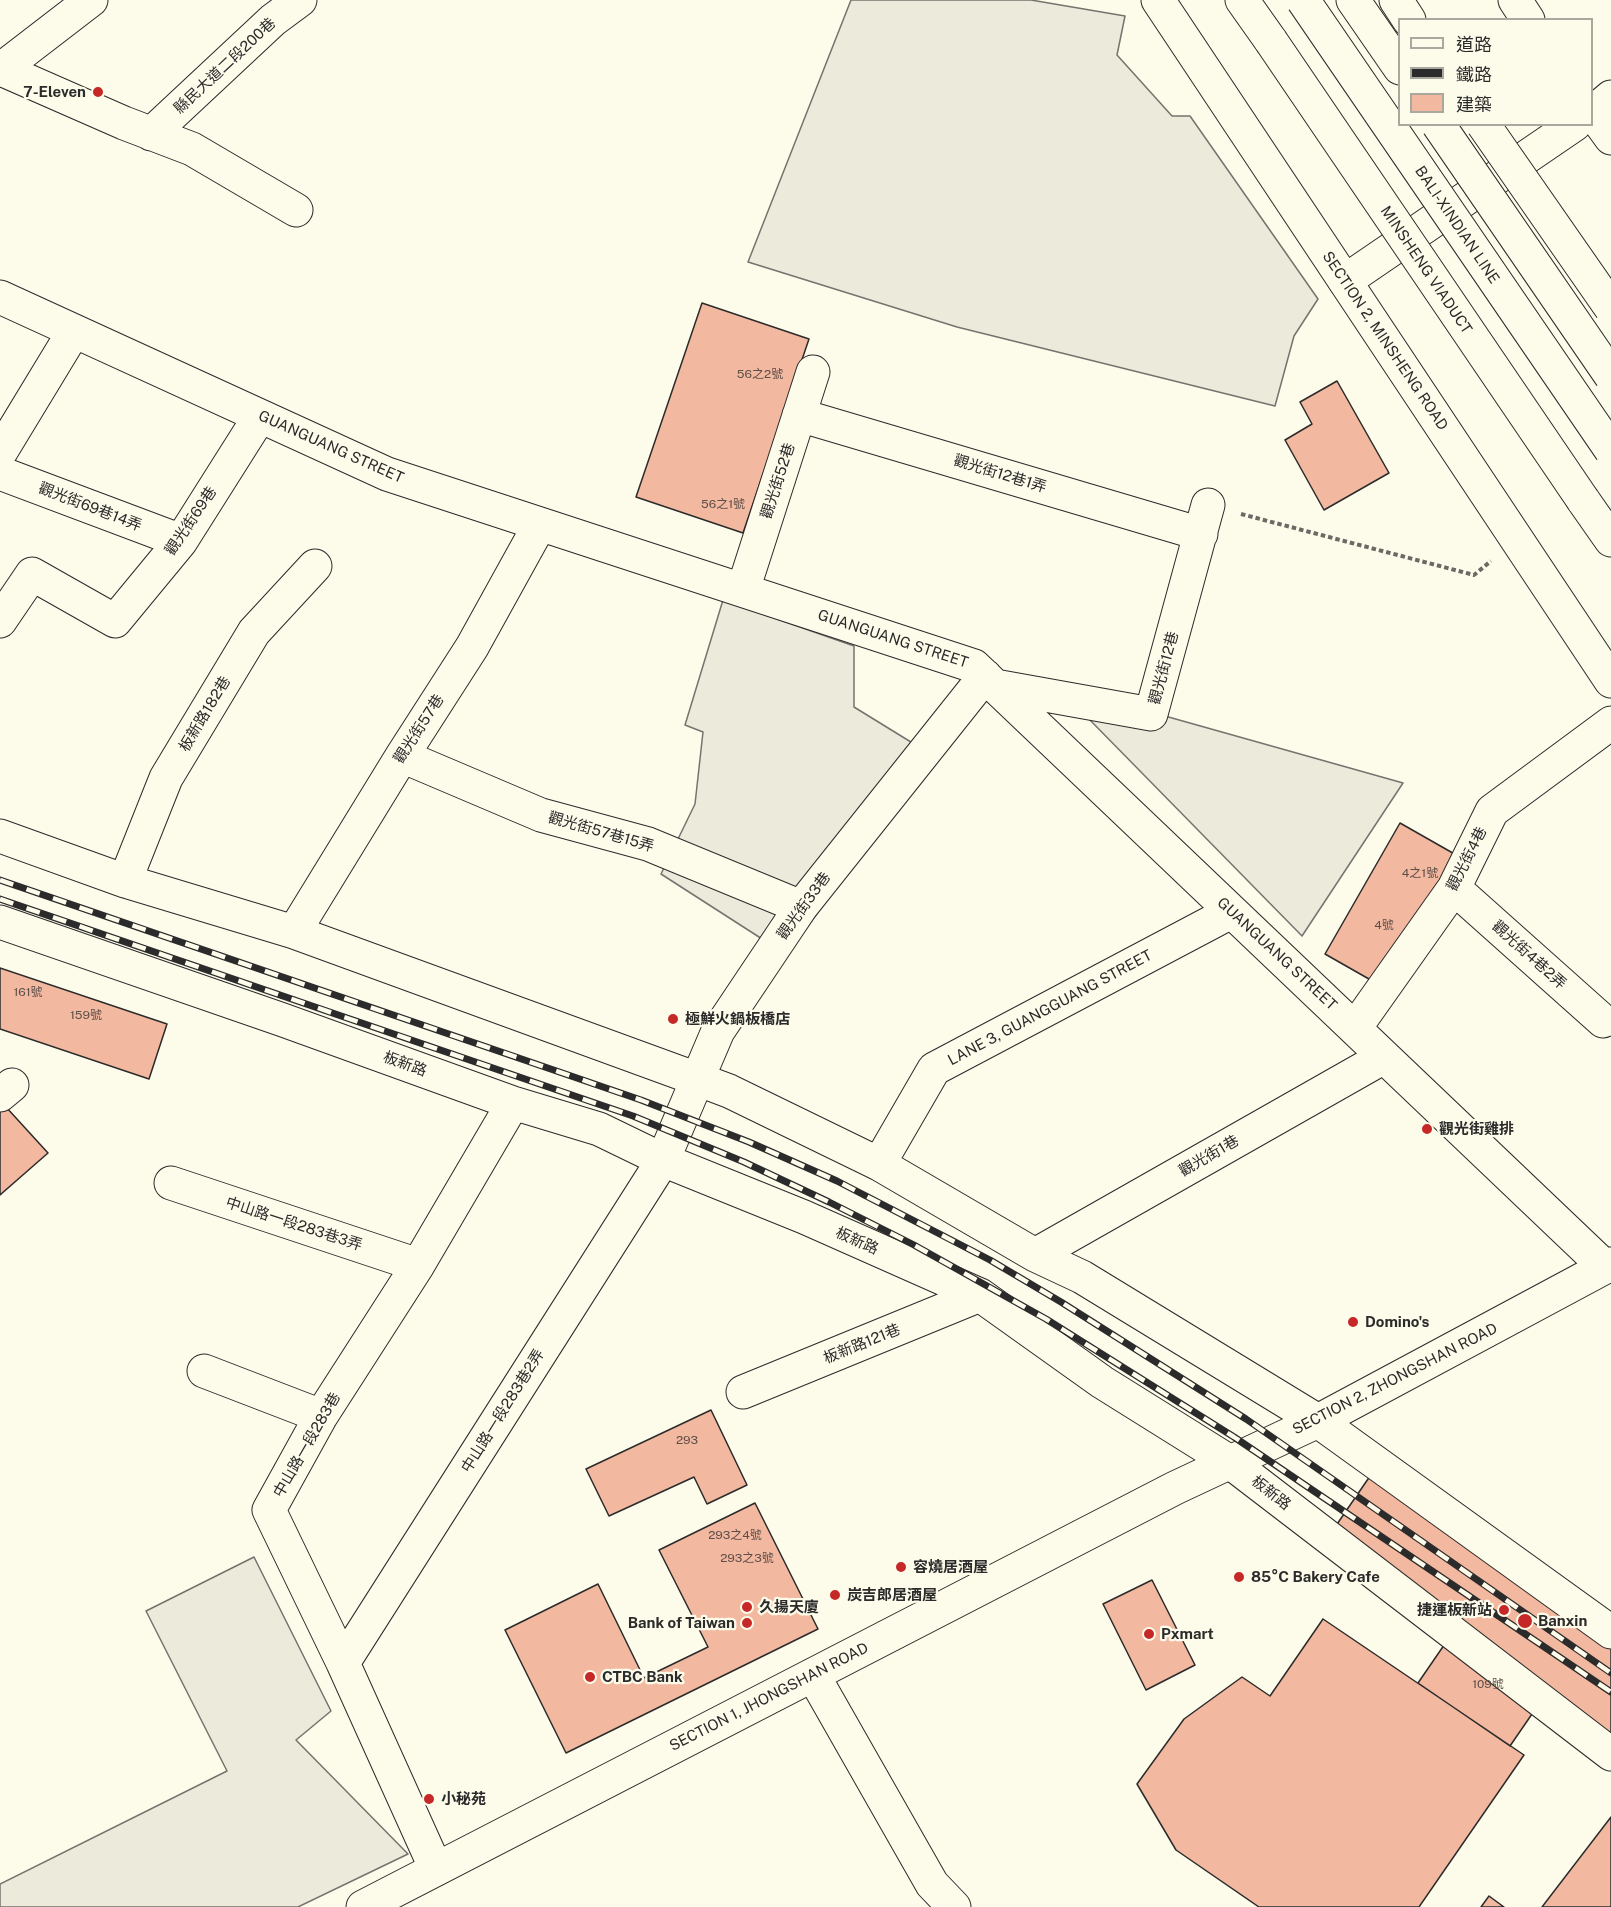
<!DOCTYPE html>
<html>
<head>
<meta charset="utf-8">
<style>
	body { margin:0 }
	#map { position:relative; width:1611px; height:1907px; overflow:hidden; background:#fdfbea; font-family:"Public Sans","Noto Sans TC",sans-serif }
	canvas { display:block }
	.legend { position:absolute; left:1398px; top:18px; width:195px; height:108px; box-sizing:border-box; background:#fdfbea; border:2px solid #a9a89e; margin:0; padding:8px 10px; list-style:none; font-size:18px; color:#2b2b2b }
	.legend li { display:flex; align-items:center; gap:12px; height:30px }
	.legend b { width:30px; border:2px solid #a9a89e }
</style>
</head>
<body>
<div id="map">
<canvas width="1611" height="1907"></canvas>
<ul class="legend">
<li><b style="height:8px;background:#fdfbea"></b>道路</li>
<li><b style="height:8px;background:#2b2b2b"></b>鐵路</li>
<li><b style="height:16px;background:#f2b8a0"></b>建築</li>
</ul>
</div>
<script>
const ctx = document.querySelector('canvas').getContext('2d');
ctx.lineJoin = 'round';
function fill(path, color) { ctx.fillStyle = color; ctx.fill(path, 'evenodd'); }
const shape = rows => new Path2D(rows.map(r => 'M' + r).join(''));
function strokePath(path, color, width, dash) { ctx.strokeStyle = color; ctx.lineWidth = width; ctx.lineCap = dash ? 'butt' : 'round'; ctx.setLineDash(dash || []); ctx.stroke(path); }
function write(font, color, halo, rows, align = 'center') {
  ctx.font = font + ' "Public Sans","Noto Sans TC",sans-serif'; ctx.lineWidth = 4.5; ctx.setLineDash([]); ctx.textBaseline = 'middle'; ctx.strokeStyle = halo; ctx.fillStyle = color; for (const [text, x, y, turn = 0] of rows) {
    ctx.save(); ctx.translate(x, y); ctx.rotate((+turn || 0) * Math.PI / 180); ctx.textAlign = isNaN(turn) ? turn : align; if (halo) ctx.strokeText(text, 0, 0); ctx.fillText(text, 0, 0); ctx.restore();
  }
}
const parking = shape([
	[851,0,1031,0,1125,16,1117,55,1172,116,1190,116,1318,299,1294,336,1275,406,957,327,748,262,851,0],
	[723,600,854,646,854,707,932,755,787,955,661,874,695,804,703,732,685,725,723,600],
	[1101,698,1403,783,1302,936,1086,716,1101,698],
	[254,1557,331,1711,296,1740,408,1854,298,1907,0,1907,0,1884,227,1771,146,1611,254,1557]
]);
fill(parking, '#eceadb');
strokePath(parking, '#74746e', 1.5);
const building = shape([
	[702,303,809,339,743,533,636,497,702,303],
	[1337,381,1389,473,1324,510,1285,440,1312,424,1300,402,1337,381],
	[1400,823,1458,856,1383,987,1325,954,1400,823],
	[0,968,167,1024,149,1079,0,1029,0,968],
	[6,1107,48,1153,0,1195,0,1112,6,1107],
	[711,1410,747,1485,707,1504,694,1477,609,1516,586,1469,711,1410],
	[1379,1463,1611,1621,1611,1744,1543,1698,1510,1746,1418,1683,1451,1635,1322,1546,1379,1463],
	[755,1503,818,1629,566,1753,505,1630,598,1584,644,1678,708,1647,659,1550,755,1503],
	[1152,1580,1195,1665,1146,1690,1103,1604,1152,1580],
	[1323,1619,1524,1755,1419,1907,1259,1907,1176,1850,1137,1784,1184,1719,1242,1677,1270,1696,1323,1619],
	[1611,1817,1611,1907,1542,1907,1611,1817],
	[1489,1896,1504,1907,1481,1907,1489,1896]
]);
fill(building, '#f2b8a0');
strokePath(building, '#2b2b2b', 1.5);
const minor = shape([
	[1,69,124,123,192,149,296,210],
	[1592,113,1611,97],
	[151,134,273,20,300,0],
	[1345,281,1575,124],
	[0,297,387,474,974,666,1605,1267],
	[799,415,1201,534],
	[0,453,74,331],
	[0,473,181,541],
	[743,590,813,372],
	[0,621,32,574,115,621,181,541,260,416],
	[995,686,1151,714,1208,505],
	[402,756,541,815,648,844,801,907],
	[0,836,125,881,294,932,697,1079,729,1091,879,1164,1035,1255,1082,1277,1318,1421,1611,1632],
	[125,881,166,778,254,632,315,566],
	[1454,888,1603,1021],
	[0,922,283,1020,513,1103,599,1129,663,1160,804,1217,980,1295,1102,1382,1230,1462,1611,1754],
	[294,932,402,756,472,647,540,524],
	[1355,1028,1454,888,1492,811,1611,723],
	[0,1095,12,1085],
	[879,1164,934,1069,1231,912],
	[171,1183,418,1265],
	[1035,1255,1384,1057],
	[204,1371,321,1416],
	[743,1392,980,1295],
	[343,1663,663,1160,718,1031,801,907,985,676],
	[813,1675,932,1884,954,1907],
	[436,1869,343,1663,269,1510,321,1416,418,1265,513,1103]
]);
const major = shape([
	[1158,0,1611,681],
	[1242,0,1271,41],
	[1396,0,1409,20],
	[1515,0,1528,20],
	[0,70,91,0],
	[1592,112,1611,138],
	[1583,500,1611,540],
	[363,1907,1175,1488,1318,1421,1611,1264]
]);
const highway = shape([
	[1353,0,1400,68]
]);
strokePath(minor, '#2b2b2b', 35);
strokePath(major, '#2b2b2b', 35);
strokePath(highway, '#2b2b2b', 35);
strokePath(shape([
	[1241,514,1474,575,1491,561]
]), '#6a6964', 4, [4.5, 3]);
strokePath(minor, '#fdfbea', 33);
strokePath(major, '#fdfbea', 33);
strokePath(highway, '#fdfbea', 33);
const rail = shape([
	[0,880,641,1100,749,1142,837,1181,990,1260,1061,1302,1246,1419,1611,1673],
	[0,899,633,1116,744,1162,829,1202,914,1245,1046,1319,1234,1437,1611,1692]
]);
strokePath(rail, '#2b2b2b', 7);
strokePath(rail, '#fdfbea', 4.5, [14]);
const majorBridge = shape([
	[1271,41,1583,500],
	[1483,124,1611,308]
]);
const highwayBridge = shape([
	[1303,0,1611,450],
	[1438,124,1611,376]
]);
strokePath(majorBridge, '#2b2b2b', 35, []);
strokePath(highwayBridge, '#2b2b2b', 35, []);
strokePath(majorBridge, '#fdfbea', 33);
strokePath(highwayBridge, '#fdfbea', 33);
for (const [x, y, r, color] of [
	[98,92,6,"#c62828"],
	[673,1019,6,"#c62828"],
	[1427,1129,6,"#c62828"],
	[1353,1322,6,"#c62828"],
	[901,1567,6,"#c62828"],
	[1239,1577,6,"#c62828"],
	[835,1595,6,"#c62828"],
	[747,1607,6,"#c62828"],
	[1504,1610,6,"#c62828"],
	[1525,1621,8,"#c62828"],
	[747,1623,6,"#c62828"],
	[1149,1634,6,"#c62828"],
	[590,1677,6,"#c62828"],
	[429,1799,6,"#c62828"]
]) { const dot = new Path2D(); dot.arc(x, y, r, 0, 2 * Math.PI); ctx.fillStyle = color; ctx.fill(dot); strokePath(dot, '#fdfbea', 2); }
write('12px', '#5d4e48', null, [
	["56之2號",760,374],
	["56之1號",723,504],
	["4之1號",1420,873],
	["4號",1384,925],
	["161號",28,992],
	["159號",86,1015],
	["293",687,1440],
	["293之4號",735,1535],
	["293之3號",747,1558],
	["109號",1488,1684]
]);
write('15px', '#2b2b2b', '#fdfbea', [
	["縣民大道二段200巷",225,66,-43],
	["BALI-XINDIAN LINE",1457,225,56],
	["MINSHENG VIADUCT",1426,270,56],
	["SECTION 2, MINSHENG ROAD",1385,341,56],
	["GUANGUANG STREET",331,447,24],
	["觀光街12巷1弄",1000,474,17],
	["觀光街52巷",778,481,-72],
	["觀光街69巷14弄",90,507,21],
	["觀光街69巷",191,521,-56],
	["GUANGUANG STREET",893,639,18],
	["觀光街12巷",1164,668,-75],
	["板新路182巷",205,714,-59],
	["觀光街57巷",419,729,-57],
	["觀光街57巷15弄",601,832,16],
	["觀光街4巷",1467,859,-63],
	["觀光街33巷",804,906,-54],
	["GUANGUANG STREET",1277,954,43],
	["觀光街4巷2弄",1529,955,42],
	["LANE 3, GUANGGUANG STREET",1050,1008,-28],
	["板新路",405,1064,20],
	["觀光街1巷",1209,1156,-30],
	["中山路一段283巷3弄",294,1224,18],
	["板新路",857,1241,24],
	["板新路121巷",862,1344,-22],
	["SECTION 2, ZHONGSHAN ROAD",1395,1379,-27],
	["中山路一段283巷2弄",503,1411,-58],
	["中山路一段283巷",307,1445,-60],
	["板新路",1271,1493,38],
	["SECTION 1, JHONGSHAN ROAD",769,1697,-27]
]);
write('bold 15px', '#2b2b2b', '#fdfbea', [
	["7-Eleven",86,92,"right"],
	["極鮮火鍋板橋店",685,1019],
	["觀光街雞排",1439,1129],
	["Domino's",1365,1322],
	["容燒居酒屋",913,1567],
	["85°C Bakery Cafe",1251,1577],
	["炭吉郎居酒屋",847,1595],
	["久揚天廈",759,1607],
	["捷運板新站",1492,1610,"right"],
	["Banxin",1538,1621],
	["Bank of Taiwan",735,1623,"right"],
	["Pxmart",1161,1634],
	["CTBC Bank",602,1677],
	["小秘苑",441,1799]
], 'left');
</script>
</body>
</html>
